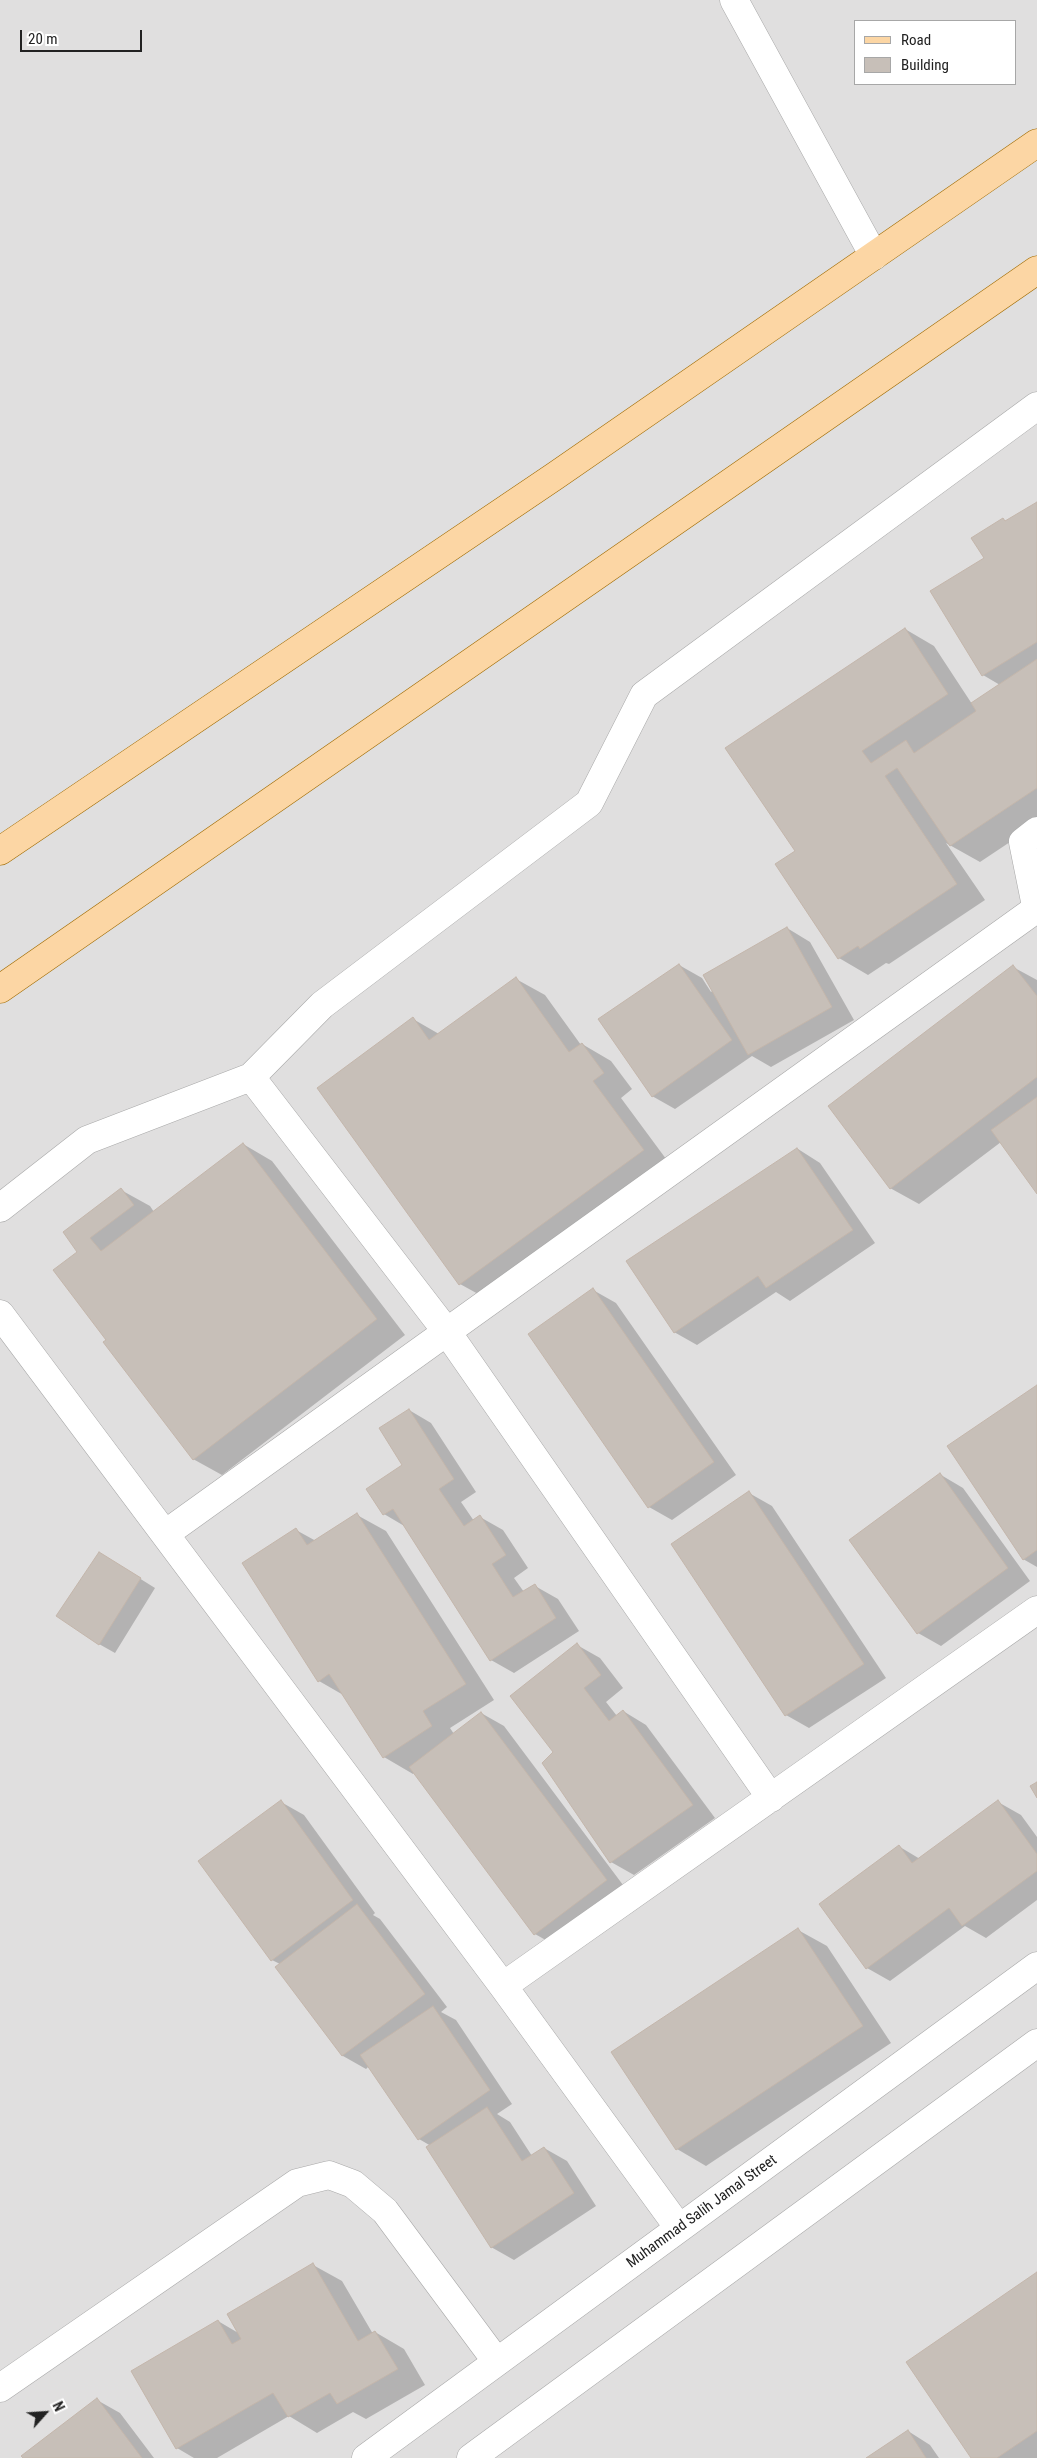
<!DOCTYPE html>
<html>
<head>
<meta charset="utf-8">
<style>
	body { margin:0 }
	#map { position:relative; width:1037px; height:2458px; overflow:hidden; background:#f2efe9; font-family:"Roboto Condensed",sans-serif }
	canvas { display:block }
	.legend { position:absolute; left:854px; top:20px; width:162px; height:65px; box-sizing:border-box; background:#fff; border:1px solid #a7a7a7; margin:0; padding:6px 9px; list-style:none; font-size:15px; color:#222 }
	.legend li { display:flex; align-items:center; gap:10px; height:25px }
	.legend b { width:25px; border:1px solid #a7a7a7 }
	.north { position:absolute; left:20px; top:2388px; width:50px; height:50px; -webkit-text-stroke:4px #fff; paint-order:stroke; rotate:64deg; font-size:14px; font-weight:700; line-height:20px; text-align:center; color:#222 }
	.north::after { content:''; display:block; margin:auto; width:18px; height:22px; background:#222; clip-path:polygon(50% 0,100% 100%,50% 72%,0 100%) }
	.scale { position:absolute; left:20px; top:30px; width:122px; height:22px; box-sizing:border-box; border:2px solid #222; border-top:0; padding-left:6px; font-size:15px; line-height:18px; white-space:nowrap; color:#222; -webkit-text-stroke:4px #fff; paint-order:stroke }
</style>
</head>
<body>
<div id="map">
<canvas width="1037" height="2458"></canvas>
<ul class="legend">
<li><b style="height:6px;background:#fcd6a4"></b>Road</li>
<li><b style="height:14px;background:#c7bfb8"></b>Building</li>
</ul>
<div class="north">N</div>
<div class="scale">20 m</div>
</div>
<script>
const ctx = document.querySelector('canvas').getContext('2d');
ctx.lineJoin = 'round';
function fill(path, color) { ctx.fillStyle = color; ctx.fill(path, 'evenodd'); }
const shape = rows => new Path2D(rows.map(r => 'M' + r).join(''));
function strokePath(path, color, width, dash) { ctx.strokeStyle = color; ctx.lineWidth = width; ctx.lineCap = dash ? 'butt' : 'round'; ctx.setLineDash(dash || []); ctx.stroke(path); }
function write(font, color, halo, rows, align = 'center') {
  ctx.font = font + ' "Roboto Condensed",sans-serif'; ctx.lineWidth = 4; ctx.setLineDash([]); ctx.textBaseline = 'middle'; ctx.strokeStyle = halo; ctx.fillStyle = color; for (const [text, x, y, turn = 0] of rows) {
    ctx.save(); ctx.translate(x, y); ctx.rotate((+turn || 0) * Math.PI / 180); ctx.textAlign = isNaN(turn) ? turn : align; if (halo) ctx.strokeText(text, 0, 0); ctx.fillText(text, 0, 0); ctx.restore();
  }
}
fill(shape([
	[0,0,1037,0,1037,2458,0,2458],
	[856,21,1016,21,1016,84,856,84]
]), '#e0dfdf');
fill(shape([
	[1037,503,1037,824,980,862,946,843,985,900,889,964,886,963,868,975,839,958,777,864,796,851,905,629,934,646,972,704,1000,685,983,675,986,558,1003,520,1007,522],
	[787,928,810,942,854,1020,771,1067,752,1056,675,1109,652,1096,679,965,702,978,711,992],
	[1013,967,1037,980,1037,1192,1001,1142,919,1204,890,1188],
	[516,979,545,995,581,1045,582,1044,611,1061,632,1089,621,1098,672,1167,489,1300,460,1284,413,1019,439,1034],
	[243,1144,272,1161,405,1335,222,1475,193,1459,108,1340,79,1252,121,1190,150,1206,154,1212],
	[798,1149,820,1163,875,1243,790,1301,776,1292,697,1345,674,1332],
	[593,1290,616,1303,736,1475,672,1520,649,1507],
	[1037,1387,1037,1567,1023,1559],
	[409,1410,431,1423,476,1492,461,1502,474,1521,480,1517,503,1530,528,1568,514,1578,524,1592,535,1586,558,1599,579,1631,514,1673,491,1660,406,1527,384,1514,404,1466],
	[941,1475,963,1488,1030,1581,941,1646,918,1633],
	[749,1493,772,1506,886,1678,809,1728,786,1715],
	[357,1515,386,1531,494,1700,450,1728,454,1734,481,1713,504,1726,629,1893,558,1947,535,1934,415,1772,413,1774,384,1757,345,1696,319,1681,296,1530,316,1541],
	[115,1563,155,1588,115,1653,99,1644],
	[577,1645,600,1658,623,1688,606,1702,617,1716,623,1711,646,1725,715,1818,634,1875,611,1862,555,1752],
	[281,1802,304,1815,375,1913,373,1915,380,1919,447,2007,441,2012,456,2020,512,2104,497,2114,510,2122,532,2156,544,2148,567,2161,596,2206,514,2260,491,2247,431,2146,419,2139,369,2066,366,2069,343,2056,276,1967,280,1964,272,1960],
	[998,1802,1021,1815,1037,1837,1037,1900,986,1938,965,1926,890,1981,867,1968,900,1847,920,1859],
	[798,1930,827,1946,891,2043,706,2166,677,2149,613,2052],
	[313,2265,342,2281,373,2334,375,2332,404,2349,425,2385,366,2419,353,2412,317,2433,289,2416,217,2458,194,2458,177,2448,218,2321,240,2334],
	[1037,2274,1037,2458,973,2458],
	[97,2400,120,2413,154,2458,24,2458],
	[908,2431,930,2445,939,2458,868,2458]
]), '#0003');
const building = shape([
	[1037,502,1037,642,982,676,930,591,984,558,971,538,1003,518,1005,521,1037,502],
	[905,628,948,694,862,751,871,763,906,740,914,753,976,711,971,703,1037,659,1037,788,950,846,897,768,885,776,957,884,860,949,858,946,838,959,775,864,795,851,725,748,905,628],
	[787,927,832,1007,748,1055,703,975,787,927],
	[679,964,732,1040,652,1097,598,1019,679,964],
	[1013,965,1037,996,1037,1077,890,1189,828,1106,1013,965],
	[516,977,569,1052,582,1043,604,1073,593,1081,644,1150,459,1285,317,1088,413,1017,429,1040,516,977],
	[1037,1097,1037,1194,991,1130,1037,1097],
	[243,1143,377,1319,193,1460,103,1342,106,1340,53,1270,77,1252,63,1232,121,1188,134,1205,90,1238,101,1251,243,1143],
	[797,1148,853,1230,766,1288,758,1276,674,1333,626,1261,797,1148],
	[593,1288,714,1462,648,1508,528,1334,593,1288],
	[1037,1385,1037,1550,1023,1560,947,1446,1037,1385],
	[409,1409,454,1479,439,1489,464,1526,480,1515,506,1555,492,1564,513,1597,535,1584,556,1618,490,1661,393,1509,383,1515,366,1489,402,1465,379,1428,409,1409],
	[940,1473,1008,1568,917,1634,849,1540,940,1473],
	[749,1491,864,1664,785,1716,671,1544,749,1491],
	[357,1513,466,1684,423,1711,432,1726,383,1758,329,1674,318,1682,242,1563,296,1528,307,1545,357,1513],
	[99,1552,141,1578,99,1645,56,1616,99,1552],
	[577,1643,601,1675,584,1688,609,1721,623,1710,693,1805,610,1863,542,1763,553,1752,510,1696,577,1643],
	[481,1712,607,1880,534,1935,409,1767,481,1712],
	[1037,1782,1037,1798,1030,1786,1037,1782],
	[281,1800,353,1900,271,1961,198,1861,281,1800],
	[998,1800,1037,1854,1037,1871,962,1926,949,1908,866,1969,819,1904,899,1845,912,1863,998,1800],
	[357,1904,425,1994,342,2056,275,1967,357,1904],
	[798,1928,863,2026,676,2150,611,2052,798,1928],
	[433,2006,490,2090,418,2140,360,2055,433,2006],
	[487,2107,522,2161,544,2147,574,2193,491,2248,426,2147,487,2107],
	[313,2263,358,2341,375,2331,398,2369,337,2404,330,2393,288,2417,273,2393,176,2449,131,2371,218,2320,232,2344,241,2339,227,2314,313,2263],
	[1037,2272,1037,2431,997,2458,971,2458,906,2362,1037,2272],
	[97,2398,142,2458,23,2458,21,2456,97,2398],
	[908,2430,926,2458,866,2458,908,2430]
]);
fill(building, '#c7bfb8');
strokePath(building, '#c4b6ab', 1);
const minor = shape([
	[734,0,874,256],
	[1037,831,1023,842,1037,911],
	[251,1077,447,1332,771,1798],
	[0,1208,87,1140,251,1077,322,1005,589,803,644,695,1037,406],
	[0,1314,503,1986,679,2228],
	[165,1534,1036,909],
	[503,1986,1037,1610],
	[0,2388,297,2183,329,2175,353,2184,385,2211,497,2362],
	[366,2458,1037,1966],
	[471,2458,1037,2043]
]);
const major = shape([
	[0,851,555,476,1037,143],
	[0,989,1037,270]
]);
strokePath(minor, '#a9a9a9', 29);
strokePath(major, '#a06b00', 29);
strokePath(minor, '#fff', 28);
strokePath(major, '#fcd6a4', 28);
write('15px', '#222', '#fff', [
	["Muhammad Salih Jamal Street",702,2212,-36]
]);
</script>
</body>
</html>
